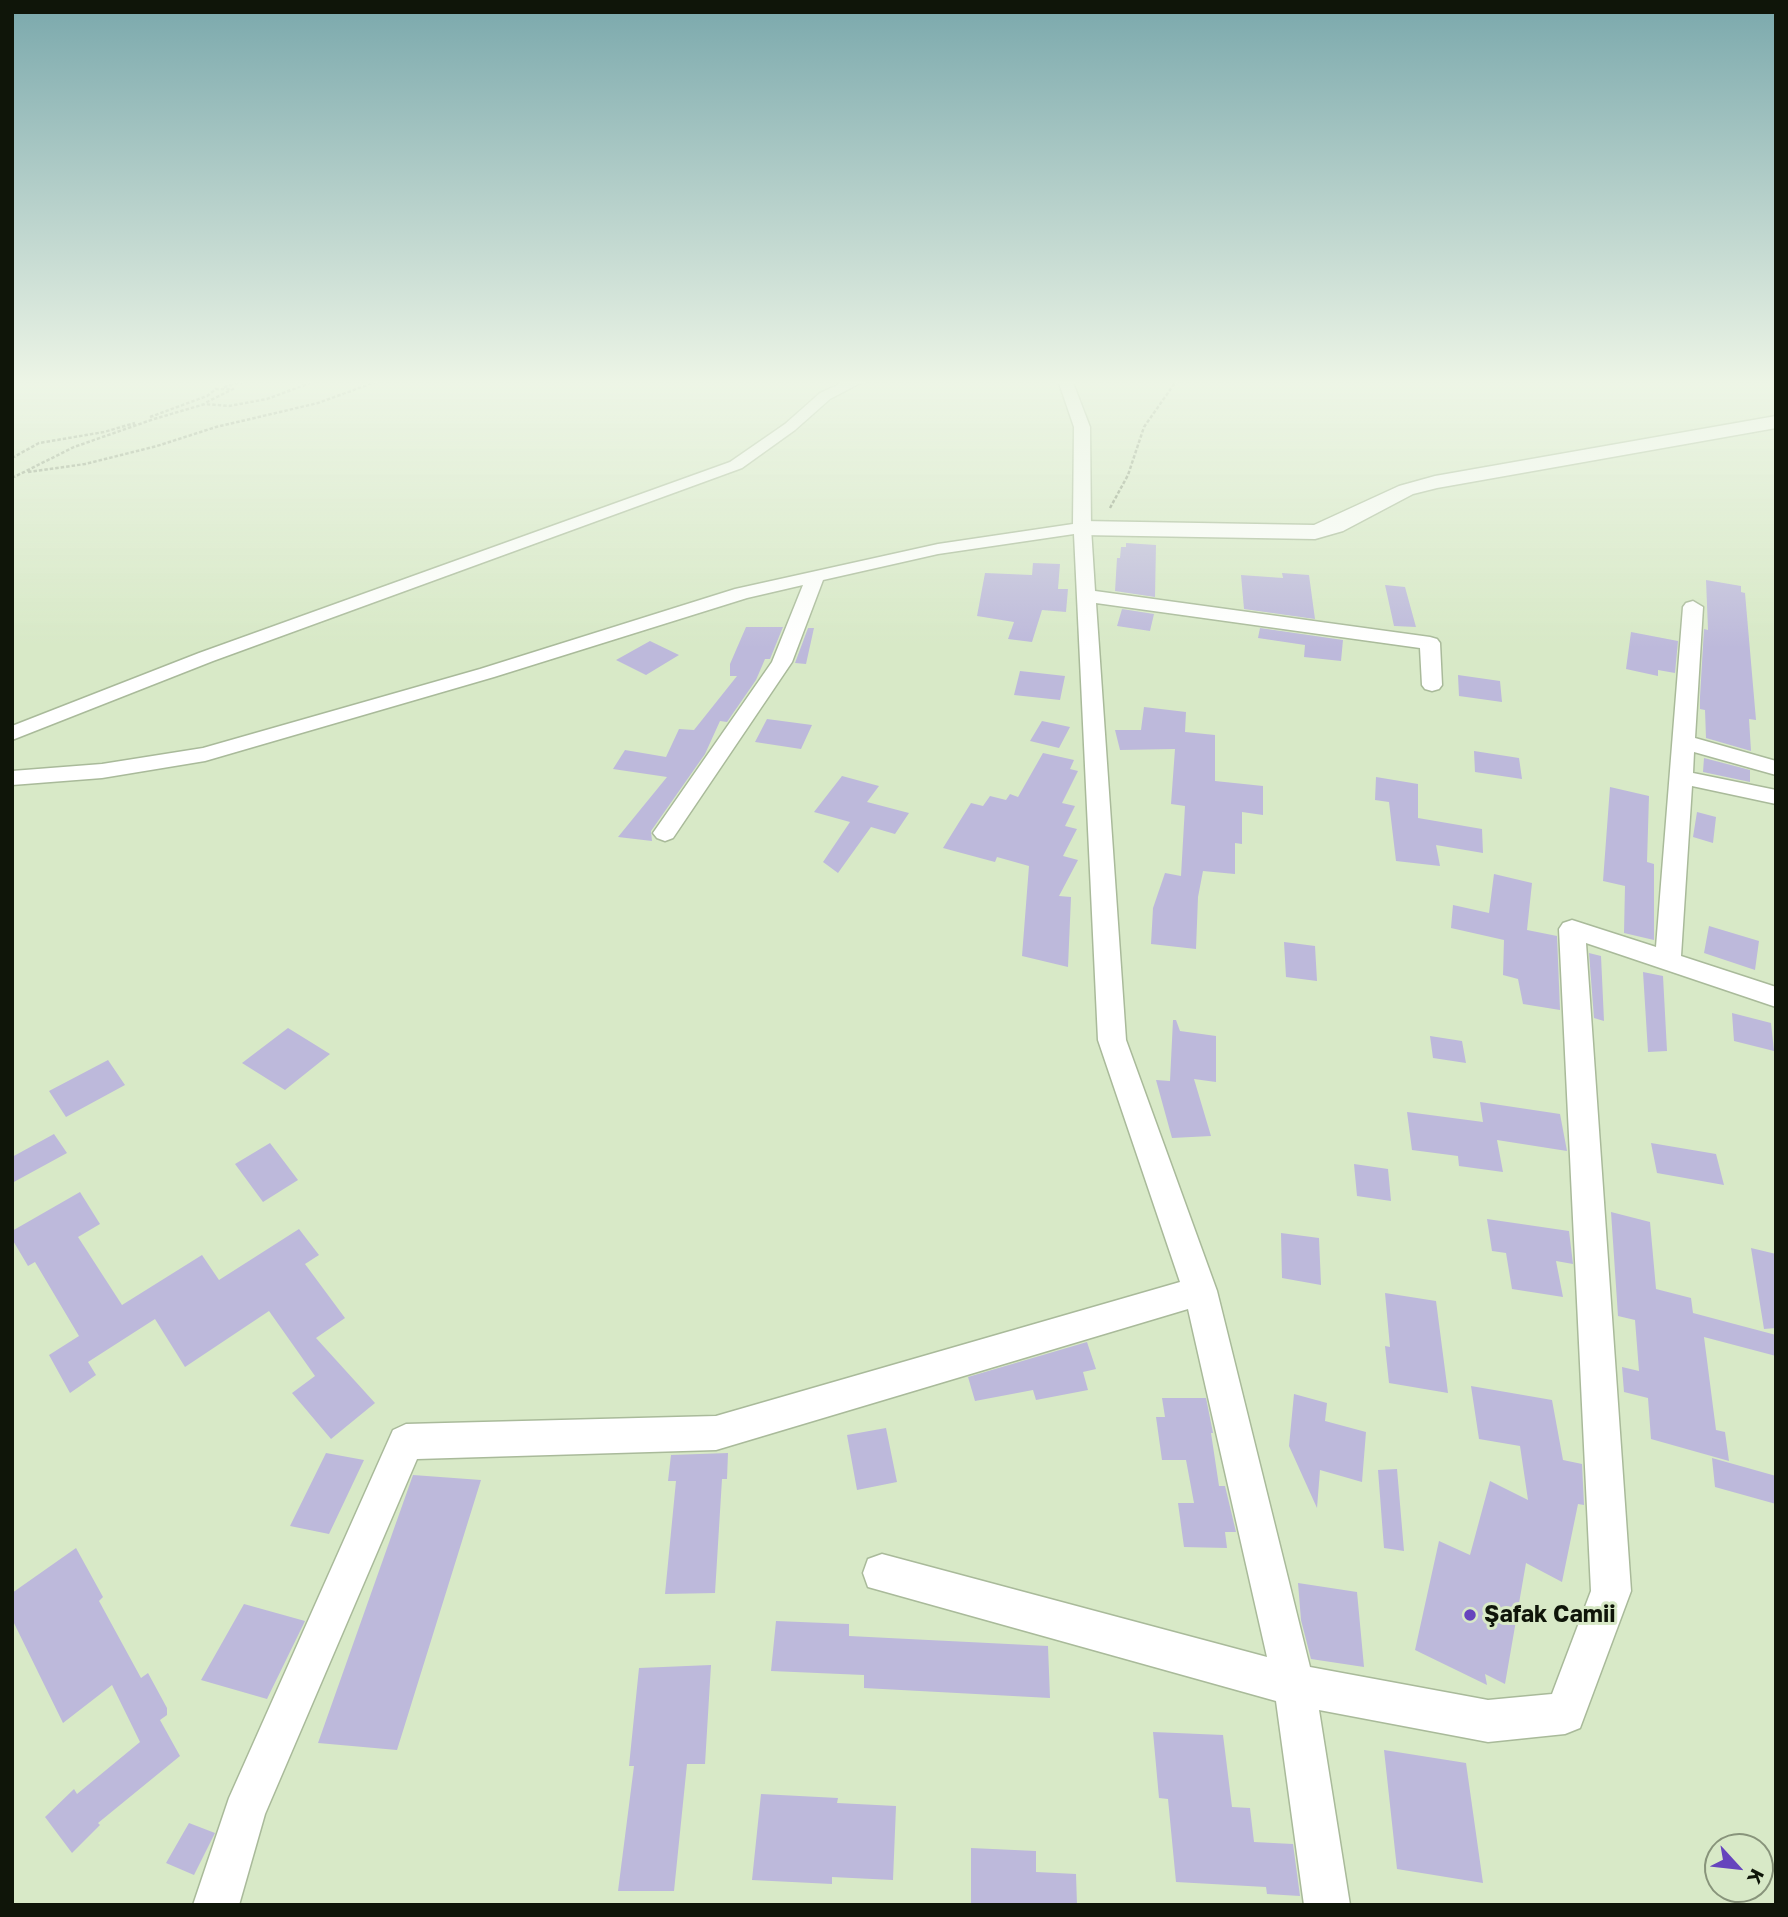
<!DOCTYPE html>
<html>
<head>
<meta charset="utf-8">
<style>
	body { margin:0 }
	#map { position:relative; width:1788px; height:1917px; overflow:hidden; background:#d8e9c7; font-family:"Golos Text",sans-serif }
	canvas { display:block }
	.frame { position:absolute; inset:0; border:14px solid #0f1509; pointer-events:none }
	.north { position:absolute; left:1704px; top:1833px; width:70px; height:70px; box-sizing:border-box; background:#d8e9c7; border:2px solid #88947b; border-radius:50%; rotate:117deg; font-size:19px; font-weight:700; line-height:28px; text-align:center; color:#0f1509 }
	.north::after { content:''; display:block; margin:auto; width:24px; height:32px; background:#6644bd; clip-path:polygon(50% 0,100% 100%,50% 72%,0 100%) }
</style>
</head>
<body>
<div id="map">
<canvas width="1788" height="1917"></canvas>
<div class="frame"></div>
<div class="north">K</div>
</div>
<script>
const ctx = document.querySelector('canvas').getContext('2d');
ctx.lineJoin = 'round';
function fill(path, color) { ctx.fillStyle = color; ctx.fill(path, 'evenodd'); }
const shape = rows => new Path2D(rows.map(r => 'M' + r).join(''));
function strokePath(path, color, width, dash) { ctx.strokeStyle = color; ctx.lineWidth = width; ctx.lineCap = dash ? 'butt' : 'round'; ctx.setLineDash(dash || []); ctx.stroke(path); }
function write(font, color, halo, rows, align = 'center') {
  ctx.font = font + ' "Golos Text",sans-serif'; ctx.lineWidth = 6; ctx.setLineDash([]); ctx.textBaseline = 'middle'; ctx.strokeStyle = halo; ctx.fillStyle = color; for (const [text, x, y, turn = 0] of rows) {
    ctx.save(); ctx.translate(x, y); ctx.rotate((+turn || 0) * Math.PI / 180); ctx.textAlign = isNaN(turn) ? turn : align; if (halo) ctx.strokeText(text, 0, 0); ctx.fillText(text, 0, 0); ctx.restore();
  }
}
fill(shape([
	[1126,543,1156,545,1155,597,1115,591,1117,558,1120,558,1121,547,1126,547],
	[1033,563,1060,564,1058,589,1068,589,1066,612,1042,610,1032,642,1008,639,1014,622,977,616,985,573,1032,575],
	[1282,573,1309,575,1315,619,1244,609,1241,575,1283,578],
	[1706,580,1741,586,1741,592,1745,593,1756,720,1749,719,1751,751,1706,738,1705,710,1700,709,1700,697,1704,629,1708,630],
	[1385,585,1405,587,1416,627,1394,626],
	[1122,609,1154,614,1150,631,1117,626],
	[746,627,783,627,770,659,765,659,756,680,727,722,720,721,705,754,651,831,652,841,618,837,667,777,613,769,625,750,666,757,679,729,694,730,737,676,730,676,730,664],
	[808,628,814,628,806,664,795,663],
	[1260,628,1343,640,1341,661,1304,657,1305,645,1258,638],
	[1631,632,1678,641,1675,673,1658,670,1658,676,1626,669],
	[650,641,679,655,646,675,616,660],
	[1020,671,1065,676,1060,700,1014,695],
	[1458,675,1500,681,1502,702,1459,696],
	[1144,707,1186,712,1185,732,1215,735,1215,781,1263,786,1263,815,1242,812,1242,844,1235,843,1235,874,1203,871,1198,897,1196,949,1151,944,1153,908,1165,873,1181,876,1185,806,1171,804,1175,749,1120,750,1115,730,1141,730],
	[767,719,812,725,801,749,755,742],
	[1042,721,1070,727,1059,748,1030,741],
	[1474,751,1519,758,1522,779,1475,772],
	[1043,753,1074,760,1070,769,1078,771,1062,803,1075,806,1065,826,1077,829,1063,856,1078,860,1059,896,1071,897,1068,967,1022,956,1029,866,997,857,995,862,943,848,971,803,983,806,990,796,1006,800,1010,794,1018,797],
	[1704,758,1750,770,1750,782,1703,772],
	[842,776,879,786,867,802,909,813,895,834,871,827,838,873,823,862,850,822,814,812],
	[1376,777,1418,784,1418,818,1482,829,1483,853,1436,845,1440,866,1396,861,1389,802,1375,800],
	[1610,787,1649,796,1647,862,1654,864,1654,940,1624,933,1625,886,1603,881],
	[1697,812,1716,817,1713,843,1693,837],
	[1494,874,1532,883,1527,930,1557,936,1560,1010,1523,1004,1518,979,1503,975,1504,940,1451,928,1453,905,1489,913],
	[1709,926,1759,941,1755,970,1704,953],
	[1284,942,1315,946,1317,981,1286,977],
	[1589,953,1601,956,1604,1021,1594,1018],
	[1643,972,1663,976,1667,1051,1648,1052],
	[1732,1013,1771,1023,1774,1051,1734,1041],
	[1173,1020,1176,1020,1180,1031,1216,1036,1216,1082,1194,1079,1211,1136,1172,1138,1156,1080,1170,1081],
	[288,1028,330,1054,285,1090,242,1063],
	[1430,1036,1462,1041,1466,1063,1433,1058],
	[108,1060,125,1085,66,1117,49,1091],
	[1480,1102,1560,1114,1567,1151,1497,1140,1503,1172,1459,1166,1458,1156,1412,1150,1407,1112,1483,1122],
	[54,1134,67,1153,12,1183,12,1157],
	[270,1143,298,1180,263,1202,235,1164],
	[1651,1143,1716,1154,1724,1185,1657,1173],
	[1354,1164,1388,1169,1391,1201,1357,1196],
	[80,1192,100,1224,78,1237,122,1305,202,1255,219,1280,299,1229,319,1255,305,1264,345,1318,316,1338,375,1403,331,1439,292,1393,315,1376,269,1311,185,1367,155,1319,88,1362,96,1375,70,1393,49,1355,79,1336,35,1262,28,1266,12,1239,12,1231],
	[1611,1212,1650,1222,1656,1289,1691,1298,1693,1313,1776,1335,1776,1356,1704,1337,1716,1430,1725,1432,1729,1461,1651,1439,1648,1398,1624,1392,1622,1367,1639,1371,1635,1320,1618,1316],
	[1487,1219,1569,1231,1573,1264,1556,1261,1563,1297,1512,1289,1506,1253,1492,1251],
	[1281,1233,1319,1238,1321,1285,1282,1278],
	[1751,1248,1776,1254,1776,1328,1764,1329],
	[1385,1293,1436,1301,1448,1393,1389,1383,1385,1346,1390,1347],
	[1087,1342,1096,1369,1083,1372,1088,1390,1036,1400,1033,1390,975,1401,968,1377],
	[1471,1386,1552,1400,1563,1460,1582,1464,1584,1505,1578,1504,1562,1582,1526,1563,1505,1684,1485,1674,1487,1685,1415,1650,1439,1541,1470,1555,1490,1481,1528,1500,1520,1446,1479,1439],
	[1294,1394,1327,1403,1325,1421,1366,1432,1362,1482,1320,1470,1317,1508,1289,1446],
	[1162,1398,1206,1398,1213,1433,1211,1433,1219,1486,1225,1486,1236,1532,1225,1532,1227,1548,1184,1547,1178,1503,1194,1503,1186,1460,1162,1460,1156,1417,1165,1417],
	[886,1428,897,1482,857,1490,847,1435],
	[326,1453,364,1460,329,1534,290,1526],
	[728,1453,727,1479,722,1479,715,1593,665,1594,676,1481,668,1481,671,1455],
	[1712,1458,1776,1476,1776,1504,1715,1487],
	[1397,1469,1404,1551,1384,1548,1378,1470],
	[413,1475,481,1480,397,1750,318,1743],
	[76,1548,103,1597,99,1601,141,1678,148,1673,167,1708,167,1715,160,1720,180,1756,98,1823,100,1825,72,1853,45,1817,74,1789,77,1794,140,1742,112,1685,63,1723,12,1619,12,1593],
	[1298,1583,1357,1592,1364,1667,1311,1659,1301,1620],
	[244,1604,305,1621,267,1699,201,1680],
	[776,1621,849,1624,849,1636,1048,1646,1050,1698,864,1688,864,1675,771,1671],
	[711,1665,705,1764,687,1764,674,1891,618,1891,634,1766,629,1766,639,1668],
	[1153,1732,1223,1735,1232,1807,1250,1808,1254,1842,1293,1844,1300,1896,1267,1894,1266,1887,1176,1882,1168,1799,1159,1798],
	[1384,1750,1466,1763,1483,1883,1397,1869],
	[761,1794,838,1798,837,1803,896,1806,893,1880,832,1877,832,1884,752,1880],
	[189,1823,215,1833,194,1875,166,1863],
	[971,1848,1036,1851,1036,1872,1076,1874,1077,1905,971,1905]
]), '#bdb9db');
const minor = shape([
	[848,380,866,380,830,399,795,430,742,468,213,661,12,740,12,726,199,653,730,462,785,424,820,393,848,380],
	[1058,380,1072,380,1090,427,1091,528,1095,591,1430,637,1437,639,1440,643,1442,685,1439,689,1432,691,1425,689,1422,685,1420,648,1096,603,1126,1040,1217,1291,1310,1667,1488,1700,1552,1694,1591,1591,1559,929,1563,923,1572,920,1656,947,1683,607,1686,603,1693,601,1703,607,1695,738,1776,761,1776,775,1694,752,1693,773,1776,790,1776,804,1692,786,1681,956,1776,987,1776,1007,1586,943,1631,1591,1580,1728,1565,1734,1488,1742,1319,1710,1350,1905,1304,1905,1276,1701,868,1587,863,1573,868,1559,882,1554,1267,1657,1188,1309,716,1450,417,1459,265,1814,239,1905,193,1905,229,1798,393,1430,406,1424,716,1416,1180,1282,1098,1040,1074,534,938,554,823,580,792,662,673,838,665,841,657,838,653,833,772,662,803,585,747,598,494,677,205,761,102,778,12,785,12,771,102,764,203,748,480,669,735,589,938,544,1073,524,1074,427,1058,380]
]);
const tertiary = shape([
	[1776,416,1776,428,1437,488,1413,494,1343,531,1315,539,1082,535,1074,533,1071,528,1074,523,1082,521,1314,525,1399,486,1435,476,1776,416]
]);
strokePath(minor, '#a9ba9a', 3);
strokePath(tertiary, '#a9ba9a', 3);
strokePath(shape([
	[224,387,250,380],
	[150,417,207,396,216,389,233,389,205,403],
	[12,458,39,443,104,432,135,423],
	[28,472,85,464,157,446,216,427,318,403,381,380],
	[12,478,74,447,154,419,205,404,229,406,267,399,318,380],
	[1110,508,1128,475,1144,427,1177,380]
]), '#89967d', 2.5, [3.5, 2]);
fill(minor, '#fff');
fill(tertiary, '#fff');
const sky = ctx.createLinearGradient(0, 0, 0, 648);
sky.addColorStop(0, '#7aa8ac');
sky.addColorStop(0.59, '#edf5e6');
sky.addColorStop(1, '#edf5e600');
ctx.fillStyle = sky;
ctx.fillRect(0, 0, 1788, 648);
for (const [x, y, r, color] of [
	[1470,1615,7,"#6644bd"]
]) { const dot = new Path2D(); dot.arc(x, y, r, 0, 2 * Math.PI); ctx.fillStyle = color; ctx.fill(dot); strokePath(dot, '#d8e9c7', 2.5); }
write('bold 23px', '#0f1509', '#d8e9c7', [
	["Şafak Camii",1484,1615]
], 'left');
</script>
</body>
</html>
